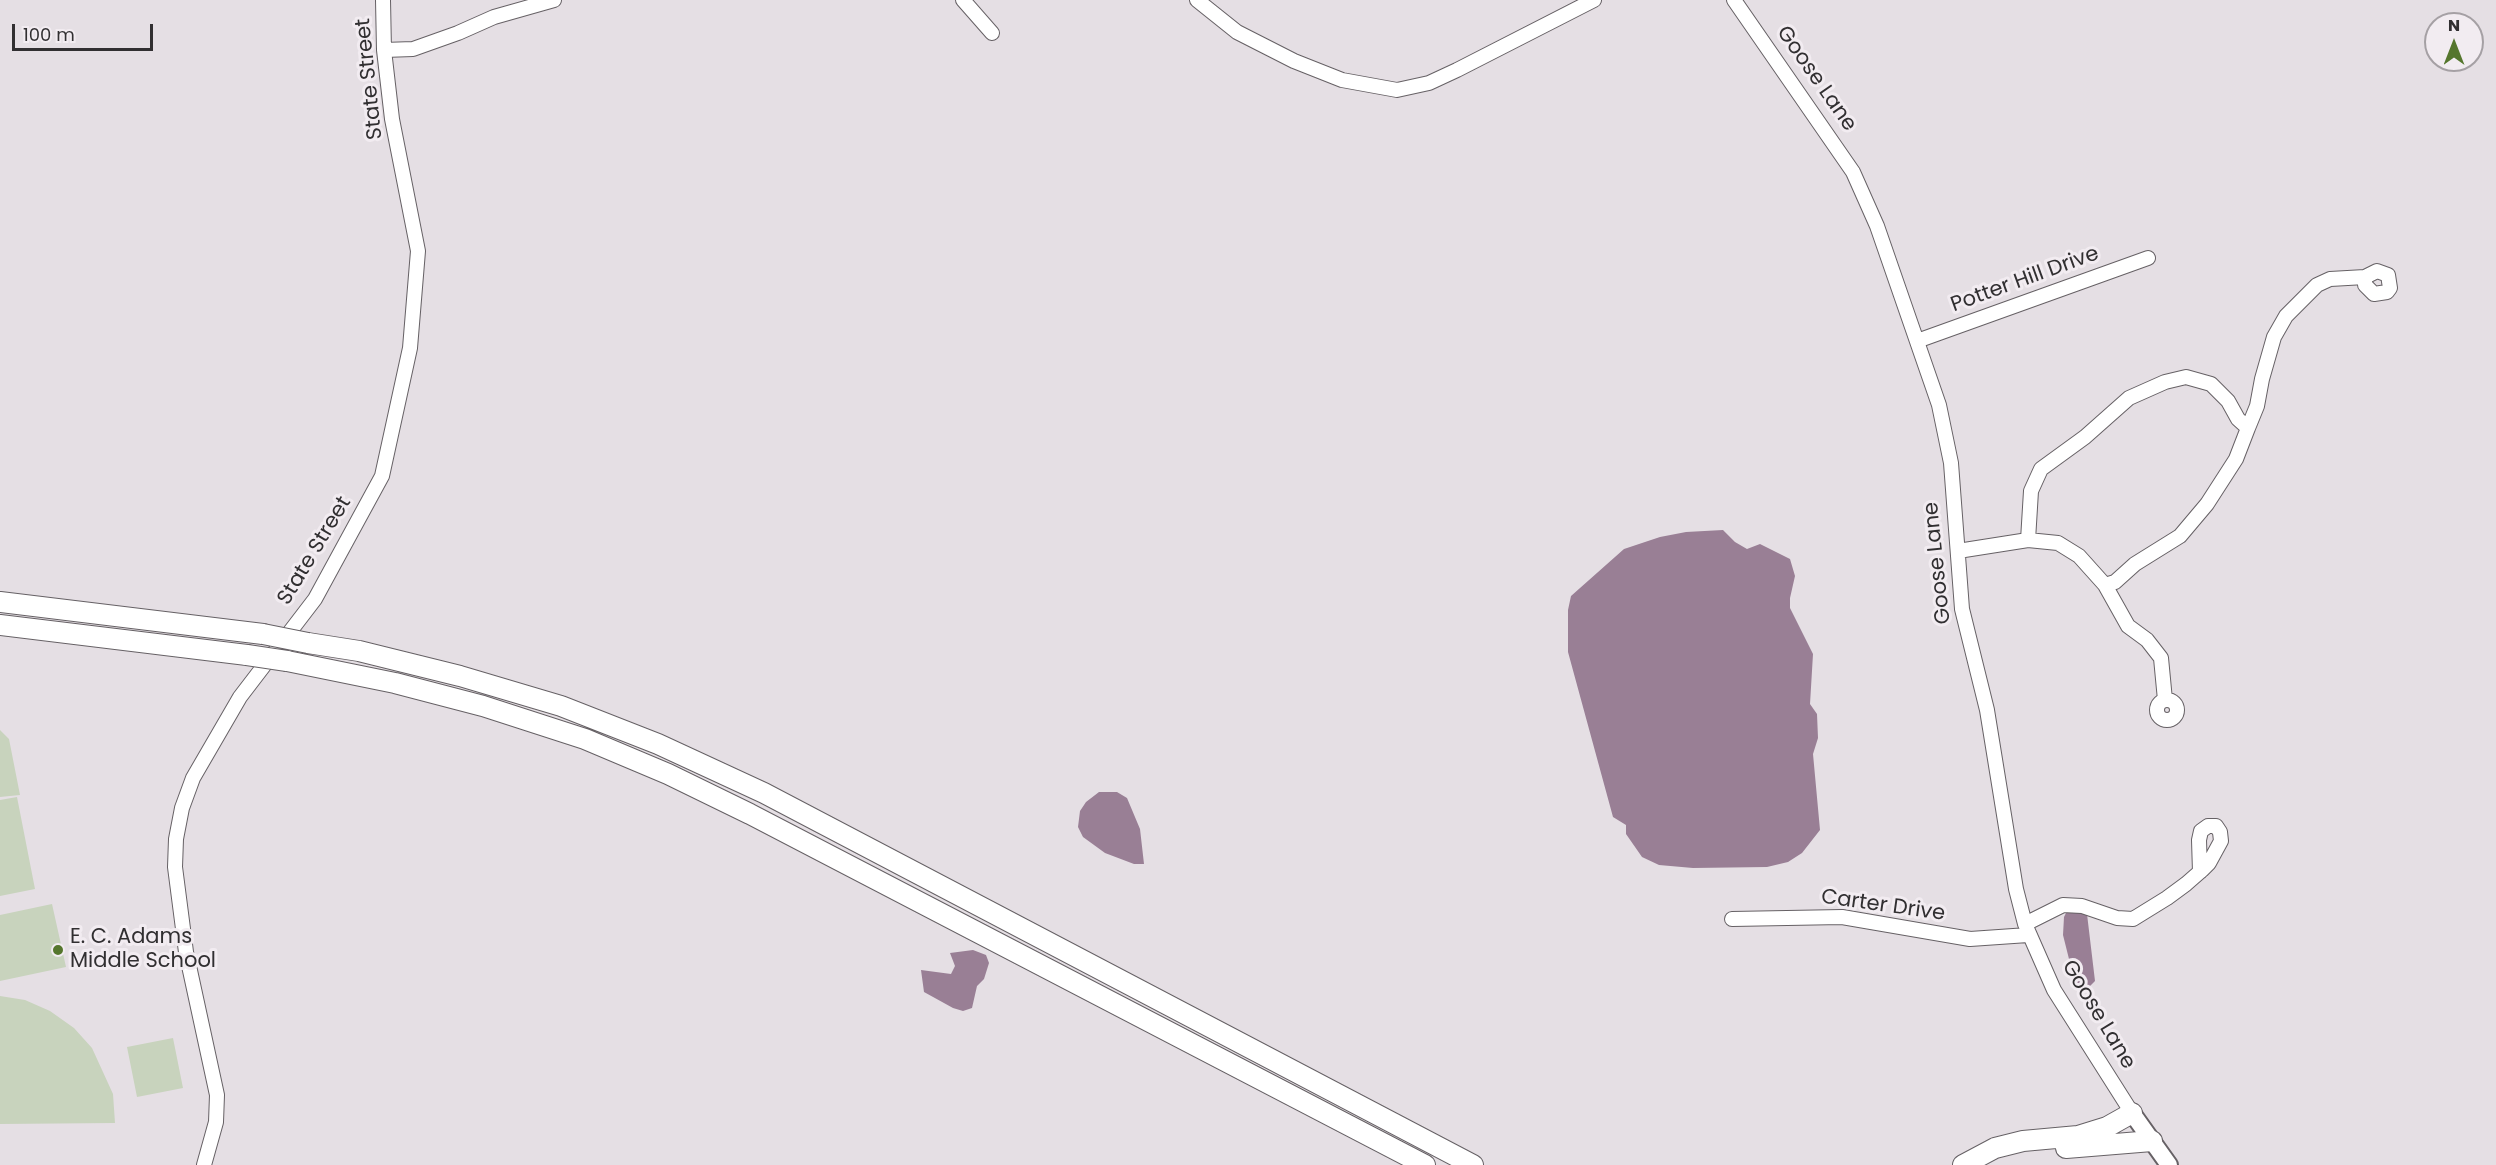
<!DOCTYPE html>
<html>
<head>
<meta charset="utf-8">
<style>
	body { margin:0 }
	#map { position:relative; width:2496px; height:1165px; overflow:hidden; background:#e5dfe4; font-family:Poppins,sans-serif }
	canvas { display:block }
	.north { position:absolute; left:2424px; top:12px; width:60px; height:60px; box-sizing:border-box; background:#f2ecf1; border:2px solid #a5a0a4; border-radius:50%; rotate:0deg; font-size:16px; font-weight:700; line-height:24px; text-align:center; color:#312f31 }
	.north::after { content:''; display:block; margin:auto; width:21px; height:27px; background:#55762d; clip-path:polygon(50% 0,100% 100%,50% 72%,0 100%) }
	.scale { position:absolute; left:12px; top:24px; width:141px; height:27px; box-sizing:border-box; border:3px solid #312f31; border-top:0; padding-left:8px; font-size:18px; line-height:21px; white-space:nowrap; color:#312f31; -webkit-text-stroke:4px #f2ecf1; paint-order:stroke }
</style>
</head>
<body>
<div id="map">
<canvas width="2496" height="1165"></canvas>
<div class="north">N</div>
<div class="scale">100 m</div>
</div>
<script>
const ctx = document.querySelector('canvas').getContext('2d');
ctx.lineJoin = 'round';
function fill(path, color) { ctx.fillStyle = color; ctx.fill(path, 'evenodd'); }
const shape = rows => new Path2D(rows.map(r => 'M' + r).join(''));
function strokePath(path, color, width, dash) { ctx.strokeStyle = color; ctx.lineWidth = width; ctx.lineCap = dash ? 'butt' : 'round'; ctx.setLineDash(dash || []); ctx.stroke(path); }
function write(font, color, halo, rows, align = 'center') {
  ctx.font = font + ' Poppins,sans-serif'; ctx.lineWidth = 6; ctx.setLineDash([]); ctx.textBaseline = 'middle'; ctx.strokeStyle = halo; ctx.fillStyle = color; for (const [text, x, y, turn = 0] of rows) {
    ctx.save(); ctx.translate(x, y); ctx.rotate((+turn || 0) * Math.PI / 180); ctx.textAlign = isNaN(turn) ? turn : align; if (halo) ctx.strokeText(text, 0, 0); ctx.fillText(text, 0, 0); ctx.restore();
  }
}
fill(shape([
	[0,730,9,739,20,795,0,797],
	[17,797,35,889,0,896,0,800],
	[52,904,66,967,0,981,0,915],
	[0,996,25,1000,50,1011,74,1028,92,1048,113,1094,115,1123,0,1124],
	[173,1038,183,1088,137,1097,127,1047]
]), '#c8d3bd');
fill(shape([
	[1723,530,1735,542,1747,549,1760,544,1790,559,1795,576,1790,598,1790,608,1813,654,1810,704,1817,714,1818,738,1813,754,1820,830,1802,853,1788,862,1767,867,1693,868,1659,865,1642,857,1626,834,1626,825,1613,817,1568,652,1568,610,1571,596,1624,549,1660,537,1686,532],
	[1099,792,1117,792,1127,798,1140,829,1144,864,1134,864,1105,853,1083,837,1078,827,1080,811,1086,802],
	[2068,909,2087,914,2095,981,2083,993,2074,979,2063,935,2064,917],
	[973,950,986,955,989,963,984,979,977,986,972,1008,963,1011,953,1008,924,992,921,970,951,974,955,966,950,953]
]), '#997f95');
const minor = shape([
	[963,0,992,33],
	[1197,0,1237,32,1294,61,1342,80,1397,90,1429,83,1457,70,1594,0],
	[1734,0,1853,172,1877,226,1939,405,1951,463,1962,609,1987,710,2016,889,2025,924,2054,990,2132,1113],
	[384,50,413,49,458,33,494,17,554,0],
	[1917,341,2148,258],
	[2248,428,2257,406,2262,379,2274,337,2286,316,2317,285,2330,279,2365,277,2377,271,2388,275,2390,288,2387,292,2374,294,2365,285,2365,277],
	[2028,540,2031,491,2041,469,2085,437,2129,398,2165,382,2186,377,2211,384,2228,401,2238,419,2248,428,2236,459,2207,504,2180,536,2135,564,2115,582,2105,585],
	[1958,551,2028,540,2058,543,2079,556,2105,585,2128,626,2147,640,2161,658,2165,700],
	'2157 710a10 10 0 1 1 20 0a10 10 0 1 1-20 0Z',
	[1732,919,1842,917,1970,939,2028,935],
	[2025,924,2063,905,2082,906,2117,918,2133,919,2167,898,2186,884,2202,870,2209,863,2221,841,2220,832,2216,826,2208,826,2201,831,2199,840,2200,872],
	[204,1165,216,1122,217,1095,186,952,175,867,176,839,182,808,193,778,240,697,315,599,382,476,410,348,418,251,392,119,384,50,383,0]
]);
const major = shape([
	[2132,1113,2169,1165]
]);
const highway = shape([
	[0,602,263,634],
	[0,625,247,655],
	[308,643,359,651,460,676,561,706,658,744,764,793,1473,1165],
	[287,661,395,683,483,706,585,739,668,774,750,814,1425,1165],
	[2066,1148,2152,1141],
	[1963,1165,1995,1148,2023,1141,2078,1136,2107,1127,2132,1113]
]);
strokePath(minor, '#666165', 16);
strokePath(major, '#666165', 20);
strokePath(highway, '#666165', 22);
strokePath(minor, '#fff', 14);
strokePath(major, '#fff', 16);
strokePath(highway, '#fff', 20);
const highwayBridge = shape([
	[263,634,308,643],
	[247,655,287,661]
]);
strokePath(highwayBridge, '#666165', 22, []);
strokePath(highwayBridge, '#fff', 20);
for (const [x, y, r, color] of [
	[58,950,6,"#55762d"]
]) { const dot = new Path2D(); dot.arc(x, y, r, 0, 2 * Math.PI); ctx.fillStyle = color; ctx.fill(dot); strokePath(dot, '#f2ecf1', 2); }
write('21px', '#312f31', '#f2ecf1', [
	["State Street",370,79,-96],
	["Goose Lane",1816,79,55],
	["Potter Hill Drive",2025,280,-20],
	["State Street",315,551,-59],
	["Goose Lane",1938,563,-96],
	["Carter Drive",1883,906,8],
	["Goose Lane",2098,1015,59]
]);
write('21px', '#312f31', '#f2ecf1', [
	["E. C. Adams",70,938],
	["Middle School",70,962]
], 'left');
</script>
</body>
</html>
